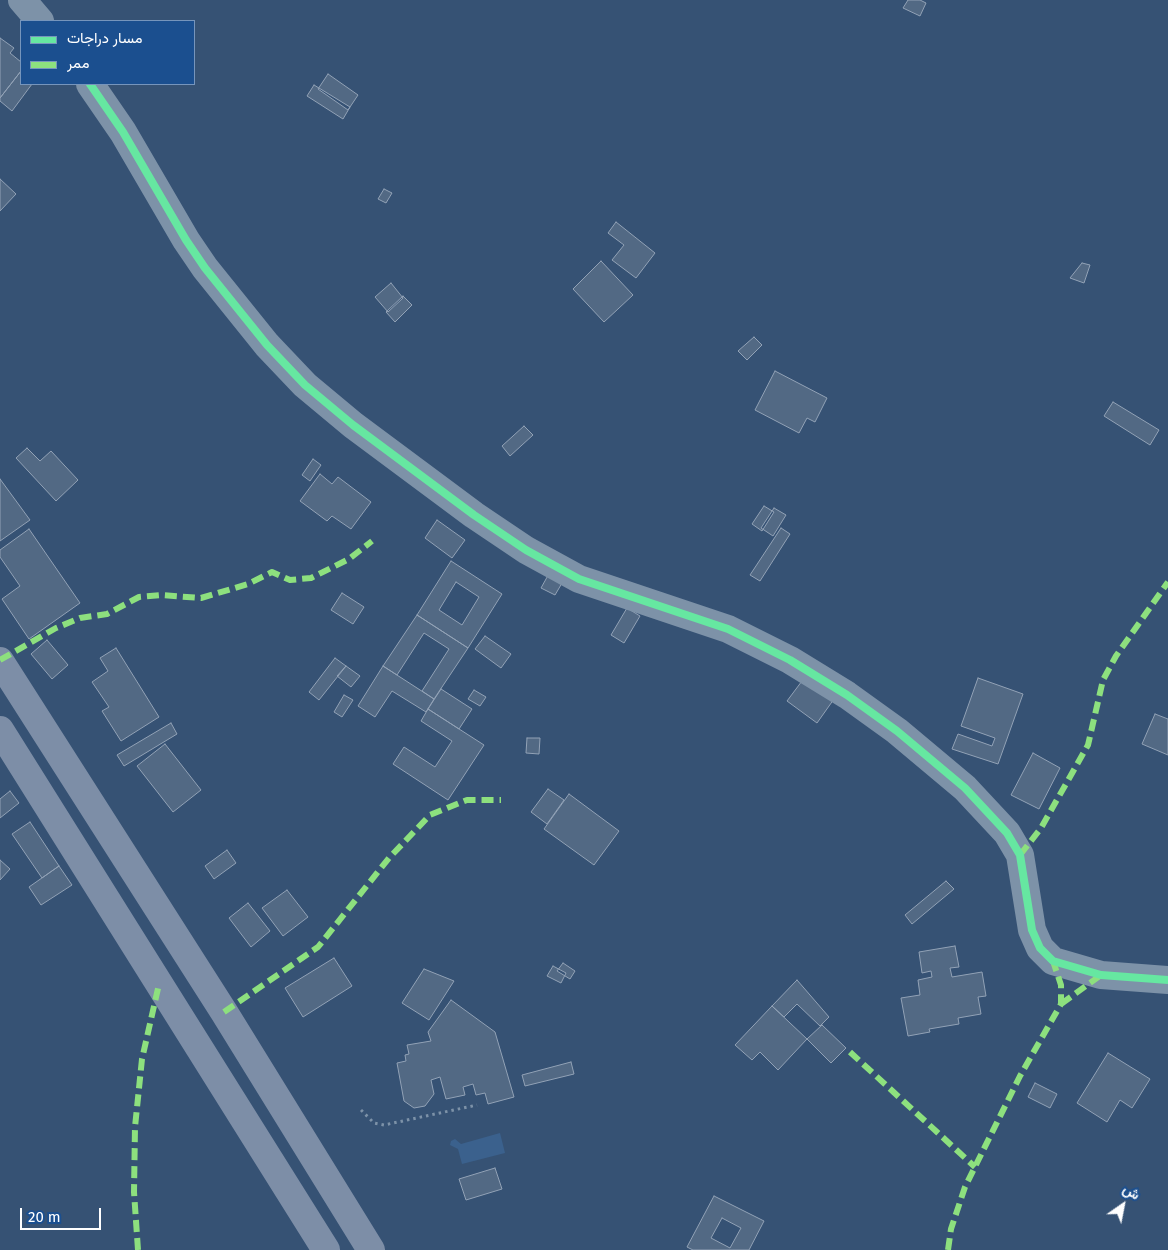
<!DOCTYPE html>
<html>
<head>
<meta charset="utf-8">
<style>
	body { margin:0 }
	#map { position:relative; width:1168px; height:1250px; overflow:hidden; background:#365274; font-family:"Fira Sans",Vazirmatn,sans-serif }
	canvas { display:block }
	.legend { position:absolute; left:20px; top:20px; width:175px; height:65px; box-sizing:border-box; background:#1b4f8f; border:1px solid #7695bc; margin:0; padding:6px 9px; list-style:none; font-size:15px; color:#fff }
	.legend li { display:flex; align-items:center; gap:10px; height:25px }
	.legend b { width:25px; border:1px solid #7695bc }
	.north { position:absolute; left:1098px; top:1180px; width:50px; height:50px; -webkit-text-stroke:4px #1b4f8f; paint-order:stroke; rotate:33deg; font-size:14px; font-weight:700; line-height:20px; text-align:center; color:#fff }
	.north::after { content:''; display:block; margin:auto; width:18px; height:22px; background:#fff; clip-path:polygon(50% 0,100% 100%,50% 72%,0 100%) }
	.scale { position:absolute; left:20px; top:1208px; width:81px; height:22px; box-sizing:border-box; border:2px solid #fff; border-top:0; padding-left:6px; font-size:15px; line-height:18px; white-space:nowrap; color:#fff; -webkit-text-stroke:4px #1b4f8f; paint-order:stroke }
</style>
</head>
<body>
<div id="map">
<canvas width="1168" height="1250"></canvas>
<ul class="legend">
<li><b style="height:6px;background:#66e7a1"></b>مسار دراجات</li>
<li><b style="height:6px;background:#8de07e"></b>ممر</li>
</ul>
<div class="north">ش</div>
<div class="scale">20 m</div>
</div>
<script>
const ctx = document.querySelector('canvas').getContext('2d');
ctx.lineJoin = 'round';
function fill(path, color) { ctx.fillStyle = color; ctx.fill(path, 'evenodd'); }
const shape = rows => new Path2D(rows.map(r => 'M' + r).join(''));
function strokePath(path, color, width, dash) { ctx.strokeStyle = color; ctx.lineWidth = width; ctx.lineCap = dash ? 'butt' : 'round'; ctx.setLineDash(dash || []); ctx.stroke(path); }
fill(shape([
	[500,1133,505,1153,462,1164,458,1149,450,1145,451,1141,455,1139,461,1144]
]), '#3b618d');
const building = shape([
	[908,0,920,0,926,3,920,16,903,8,908,0],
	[0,38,14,48,10,53,21,62,21,71,0,98,0,38],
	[21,71,21,84,32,84,12,111,0,101,0,98,21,71],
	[328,74,358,95,348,110,318,89,328,74],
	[314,85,350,107,343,119,307,96,314,85],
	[0,179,16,194,0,211,0,179],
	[384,189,392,193,386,203,378,199,384,189],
	[616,222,655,253,636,278,612,260,624,245,608,233,616,222],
	[601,261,633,295,604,322,573,289,601,261],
	[1082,263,1090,265,1084,283,1070,278,1082,263],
	[391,283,403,298,388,312,375,297,391,283],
	[403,296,412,305,395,322,386,312,403,296],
	[754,337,762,345,747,360,738,351,754,337],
	[775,371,827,398,815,422,807,418,799,433,755,410,775,371],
	[1113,402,1159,430,1150,445,1104,416,1113,402],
	[524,426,533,435,510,456,502,446,524,426],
	[27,448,40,461,51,451,78,480,56,501,16,458,27,448],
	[313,459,321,465,310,481,302,475,313,459],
	[320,474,332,484,338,477,371,502,351,529,332,516,327,521,300,501,320,474],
	[0,479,30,520,0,541,0,479],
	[764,506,774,512,762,531,752,524,764,506],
	[774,508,786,515,773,536,761,528,774,508],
	[437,520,465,540,452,558,425,538,437,520],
	[781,528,790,534,760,581,750,575,781,528],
	[29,529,80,603,29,639,2,599,20,586,0,557,0,550,29,529],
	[451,561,502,594,468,648,417,615,451,561],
	[456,582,479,597,462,625,439,610,456,582],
	[551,570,565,578,555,595,541,588,551,570],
	[342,593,364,607,353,624,331,610,342,593],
	[627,608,640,616,624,643,611,635,627,608],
	[417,615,468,648,434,699,422,691,449,649,424,633,397,675,383,666,417,615],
	[485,636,511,654,501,668,475,649,485,636],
	[47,640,68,665,52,679,31,654,47,640],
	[116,648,159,717,121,741,102,711,109,707,92,682,108,671,100,658,116,648],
	[335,658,346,666,319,700,309,692,335,658],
	[346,666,360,676,351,687,337,676,346,666],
	[383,666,434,699,426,712,392,691,375,717,358,706,383,666],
	[805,677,834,699,817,723,787,701,805,677],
	[978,678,1023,694,998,764,952,749,958,734,992,746,995,738,961,726,978,678],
	[441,689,472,709,459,729,428,709,441,689],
	[474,690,486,697,480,706,468,699,474,690],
	[344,695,353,700,342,717,334,712,344,695],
	[428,709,484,745,448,800,393,764,404,747,435,767,452,741,421,721,428,709],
	[1155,714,1168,719,1168,755,1142,744,1155,714],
	[171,723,177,734,124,766,117,755,171,723],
	[527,738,540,738,539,754,526,753,527,738],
	[165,744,201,790,173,812,137,766,165,744],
	[1033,753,1060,768,1039,809,1011,795,1033,753],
	[548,789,564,800,547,824,531,812,548,789],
	[10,791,19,803,0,818,0,799,10,791],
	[569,794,619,831,594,865,544,829,569,794],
	[30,822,59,866,42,878,12,834,30,822],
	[227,850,236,863,214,879,205,866,227,850],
	[0,860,10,869,0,880,0,860],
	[59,866,72,885,41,905,29,887,59,866],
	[946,881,954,889,912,924,905,915,946,881],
	[287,890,308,917,283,936,262,908,287,890],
	[248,903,270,931,251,947,229,918,248,903],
	[955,946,959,967,950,968,952,977,982,972,986,996,978,997,981,1014,958,1018,959,1024,929,1029,930,1032,908,1036,901,998,920,995,918,980,932,977,931,971,922,973,919,952,955,946],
	[334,958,352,986,303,1017,285,988,334,958],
	[563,963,575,971,570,979,557,971,563,963],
	[553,966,566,973,561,983,547,976,553,966],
	[424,969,454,981,429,1020,402,1003,424,969],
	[797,980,829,1017,820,1026,797,1004,784,1017,772,1006,797,980],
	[451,1000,495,1032,514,1097,488,1104,485,1093,476,1095,473,1084,463,1087,465,1095,446,1099,440,1077,431,1080,434,1094,425,1106,414,1108,404,1101,397,1063,406,1061,405,1055,409,1054,407,1045,431,1041,428,1032,451,1000],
	[772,1006,807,1039,778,1070,760,1052,752,1060,735,1045,772,1006],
	[822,1025,846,1048,831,1063,807,1039,822,1025],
	[1108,1053,1150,1079,1132,1108,1120,1100,1107,1122,1077,1103,1108,1053],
	[571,1062,574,1074,525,1086,522,1075,571,1062],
	[1035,1083,1057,1094,1050,1108,1028,1097,1035,1083],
	[495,1168,502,1189,466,1200,459,1179,495,1168],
	[714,1196,764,1221,749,1250,693,1250,687,1247,714,1196],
	[722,1218,741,1228,730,1248,711,1238,722,1218]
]);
fill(building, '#526984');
strokePath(building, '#92a2b6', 1);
strokePath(shape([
	[361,1110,374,1123,384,1125,477,1105]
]), '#7d92a8', 3, [2.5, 4]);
strokePath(shape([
	[22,0,40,21],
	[90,84,123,132,186,240,205,268,267,345,305,385,353,425,474,515,526,550,579,579,728,629,790,660,847,695,897,731,965,788,1007,833,1020,855,1032,930,1040,948,1053,961,1101,975,1168,980]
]), '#7d92a8', 28);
strokePath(shape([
	[0,661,224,1012,371,1250],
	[0,730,326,1250]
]), '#7d8ea7', 28);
strokePath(shape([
	[0,660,56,628,80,618,107,614,139,597,161,595,201,598,248,584,272,572,290,580,311,578,349,559,372,541],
	[1020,855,1041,828,1088,745,1103,680,1116,656,1168,582],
	[1061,1004,1101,975],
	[224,1012,318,947,389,858,430,815,467,800,501,800],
	[850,1052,975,1167],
	[138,1250,134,1192,135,1127,142,1059,159,984],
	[948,1250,951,1229,965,1187,1020,1076,1061,1004,1061,985,1053,961]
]), '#8de07e', 6, [12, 6]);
strokePath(shape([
	[90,84,123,132,186,240,205,268,267,345,305,385,353,425,474,515,526,550,579,579,728,629,790,660,847,695,897,731,965,788,1007,833,1020,855,1032,930,1040,948,1053,961,1101,975,1168,980]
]), '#66e7a1', 8);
</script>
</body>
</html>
